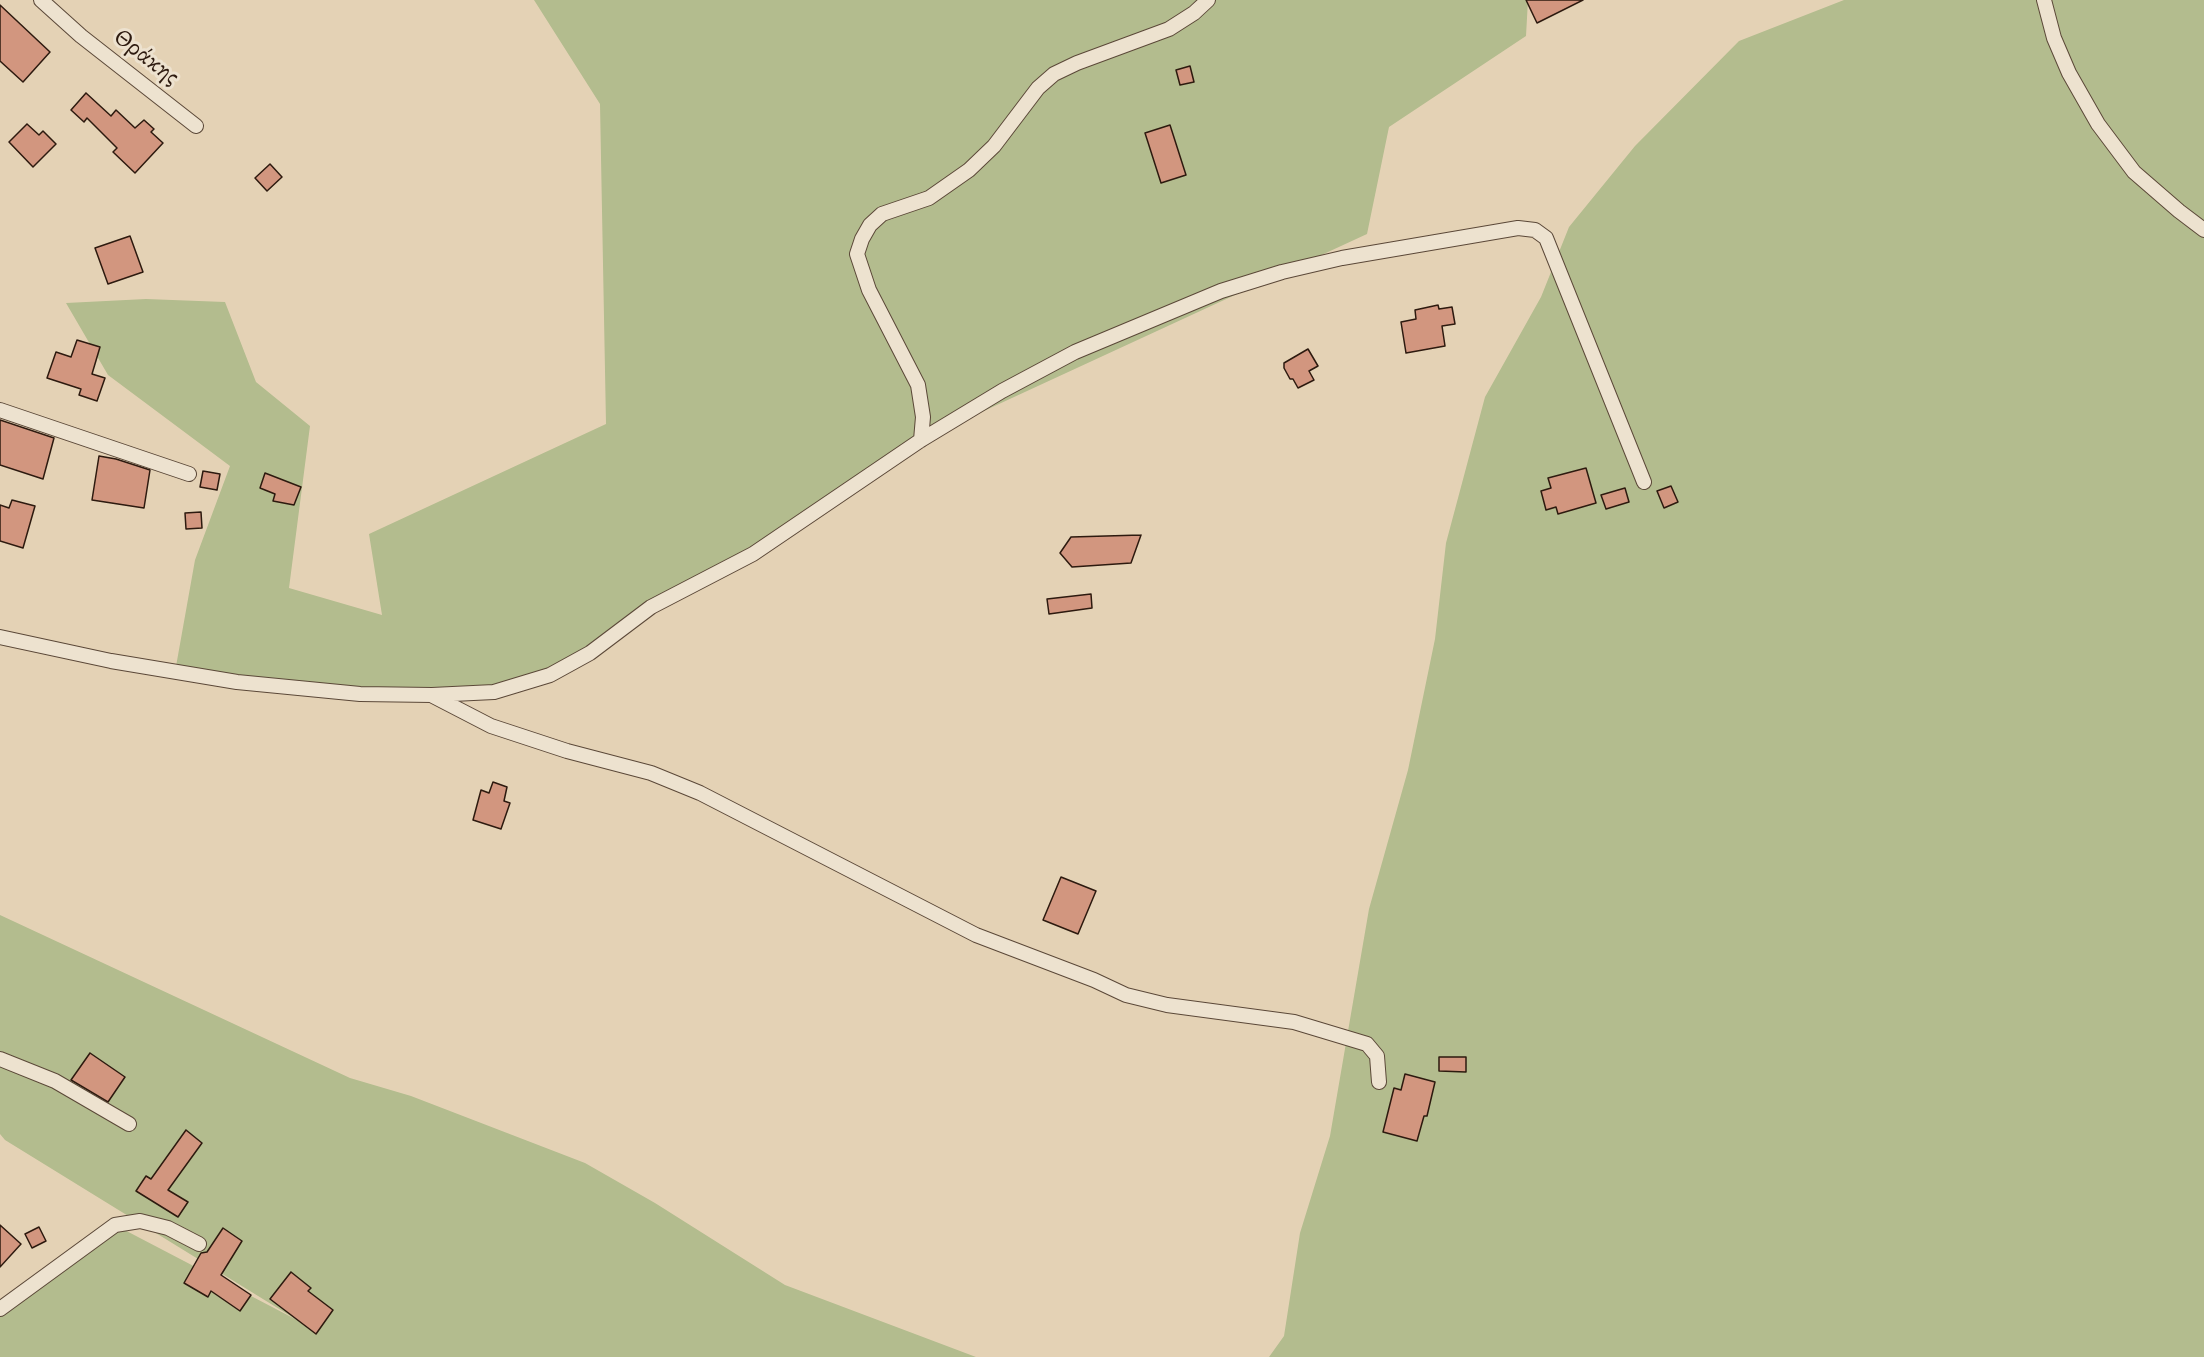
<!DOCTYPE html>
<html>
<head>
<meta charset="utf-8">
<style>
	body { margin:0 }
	canvas { display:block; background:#e4d2b5 }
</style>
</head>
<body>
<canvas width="2204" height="1357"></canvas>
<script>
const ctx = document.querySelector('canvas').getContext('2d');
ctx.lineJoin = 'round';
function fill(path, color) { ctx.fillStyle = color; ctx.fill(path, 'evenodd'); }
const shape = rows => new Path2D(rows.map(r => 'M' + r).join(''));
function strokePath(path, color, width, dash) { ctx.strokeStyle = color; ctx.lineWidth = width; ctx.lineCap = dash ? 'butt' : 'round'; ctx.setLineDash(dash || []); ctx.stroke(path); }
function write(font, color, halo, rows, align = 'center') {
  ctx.font = font + ' Alegreya,serif'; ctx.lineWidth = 6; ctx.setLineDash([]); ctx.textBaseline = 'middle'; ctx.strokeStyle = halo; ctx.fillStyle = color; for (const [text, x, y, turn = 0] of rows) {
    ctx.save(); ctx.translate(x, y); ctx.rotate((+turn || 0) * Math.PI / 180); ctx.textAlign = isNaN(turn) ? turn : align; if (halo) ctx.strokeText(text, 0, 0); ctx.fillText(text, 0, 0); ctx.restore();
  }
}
fill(shape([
	[534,0,1528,0,1526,36,1389,127,1367,234,921,440,590,653,494,692,432,695,175,672,195,560,230,466,108,375,66,303,146,299,225,302,256,382,310,426,289,588,382,615,369,534,606,424,600,104],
	[1844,0,2204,0,2204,1357,1269,1357,1284,1336,1300,1233,1330,1136,1369,909,1408,770,1435,639,1446,543,1485,397,1541,297,1569,227,1635,146,1739,41],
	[0,915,350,1078,411,1096,585,1163,655,1203,785,1285,976,1357,0,1357,0,1306,115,1225,297,1320,5,1140,0,1134]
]), '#b3bc8e');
const building = shape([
	[1526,0,1583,0,1537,23,1526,0],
	[0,5,50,52,23,82,0,61,0,5],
	[1190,66,1194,82,1180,85,1176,70,1190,66],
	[86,93,111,116,116,110,135,128,144,120,154,129,151,132,163,143,135,173,113,152,117,148,87,118,84,122,71,110,86,93],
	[27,124,39,135,43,131,56,144,33,167,9,142,27,124],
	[1170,125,1186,175,1161,183,1145,133,1170,125],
	[270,164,282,177,267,191,255,178,270,164],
	[130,236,143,272,108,284,95,248,130,236],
	[1438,305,1439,309,1452,307,1455,324,1442,326,1445,346,1406,353,1401,322,1416,319,1415,310,1438,305],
	[77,340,100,347,92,374,105,378,97,401,79,395,81,389,47,378,56,352,71,357,77,340],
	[1308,349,1318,366,1309,371,1314,380,1298,388,1293,379,1290,379,1284,368,1284,363,1308,349],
	[0,420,54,438,43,479,0,465,0,420],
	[99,456,116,459,150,470,144,508,92,500,99,456],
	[1586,468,1596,503,1558,514,1556,507,1546,510,1541,491,1551,488,1548,478,1586,468],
	[203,471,220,474,217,490,200,487,203,471],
	[265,473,301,487,294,505,273,501,275,494,260,488,265,473],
	[1671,486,1678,502,1664,508,1657,491,1671,486],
	[1625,488,1629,502,1606,509,1601,495,1625,488],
	[12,500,35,506,23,548,0,541,0,505,9,508,12,500],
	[201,512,202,528,186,529,185,513,201,512],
	[1141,535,1131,563,1072,567,1060,553,1071,537,1141,535],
	[1091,594,1092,608,1049,614,1047,599,1091,594],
	[493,782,507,787,504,801,510,803,501,829,473,820,481,790,489,793,493,782],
	[1061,877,1096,891,1078,934,1043,920,1061,877],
	[90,1053,125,1077,108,1102,71,1080,90,1053],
	[1439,1057,1466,1057,1466,1072,1439,1071,1439,1057],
	[1405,1074,1435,1082,1427,1116,1424,1116,1417,1141,1383,1132,1394,1088,1401,1090,1405,1074],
	[186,1130,202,1143,168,1190,188,1202,178,1217,136,1191,146,1176,151,1179,186,1130],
	[0,1225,21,1244,0,1267,0,1225],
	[39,1227,46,1241,32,1248,25,1234,39,1227],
	[223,1228,242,1241,221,1275,251,1295,240,1311,211,1291,208,1297,184,1283,201,1253,207,1252,223,1228],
	[291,1272,311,1288,308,1291,333,1310,316,1334,270,1299,291,1272]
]);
fill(building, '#d2967f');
strokePath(building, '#2d1a0f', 1.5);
const street = shape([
	[41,0,81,36,196,126],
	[2044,0,2054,38,2069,73,2098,124,2134,172,2179,211,2204,230],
	[0,410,189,474],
	[921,440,923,417,918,385,869,290,857,254,862,239,870,225,882,214,929,198,969,170,994,146,1038,88,1054,74,1077,63,1169,29,1194,13,1208,0],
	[0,637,111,661,237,682,360,694,432,695,494,692,550,675,590,653,651,607,753,554,921,440,1002,391,1075,352,1221,291,1282,272,1342,258,1518,228,1535,230,1546,238,1644,482],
	[433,696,491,726,567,751,651,773,700,793,976,935,1094,980,1126,995,1167,1005,1294,1022,1367,1044,1377,1056,1379,1082],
	[0,1059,55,1081,129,1124],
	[0,1309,115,1225,140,1221,168,1228,199,1244]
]);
strokePath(street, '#5b4838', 16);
strokePath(street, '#ede2cf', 14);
write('24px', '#2d1a0f', '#ede2cf', [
	["Θράκης",146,58,38]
]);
</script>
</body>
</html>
